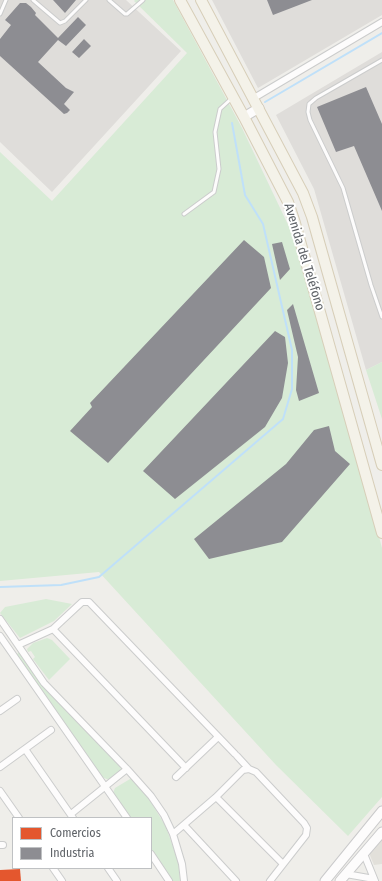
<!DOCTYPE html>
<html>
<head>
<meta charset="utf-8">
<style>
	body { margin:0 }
	#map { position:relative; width:382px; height:881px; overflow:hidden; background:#efeeea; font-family:"Fira Sans Condensed",sans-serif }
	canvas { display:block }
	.legend { position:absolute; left:12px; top:817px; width:140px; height:52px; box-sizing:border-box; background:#fff; border:1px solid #bfc1c3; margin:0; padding:5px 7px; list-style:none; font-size:12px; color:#5f6368 }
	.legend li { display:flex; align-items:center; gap:8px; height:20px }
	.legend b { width:20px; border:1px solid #bfc1c3 }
</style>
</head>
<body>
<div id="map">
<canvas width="382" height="881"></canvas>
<ul class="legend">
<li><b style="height:11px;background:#e4572e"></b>Comercios</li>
<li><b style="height:11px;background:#8d8d92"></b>Industria</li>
</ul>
</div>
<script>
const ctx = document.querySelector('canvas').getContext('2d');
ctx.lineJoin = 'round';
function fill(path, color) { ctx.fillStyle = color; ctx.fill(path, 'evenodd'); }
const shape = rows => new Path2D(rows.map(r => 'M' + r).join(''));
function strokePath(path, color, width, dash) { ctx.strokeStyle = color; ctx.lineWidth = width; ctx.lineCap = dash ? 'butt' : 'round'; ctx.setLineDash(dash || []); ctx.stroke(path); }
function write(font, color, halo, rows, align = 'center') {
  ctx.font = font + ' "Fira Sans Condensed",sans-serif'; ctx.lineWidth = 4; ctx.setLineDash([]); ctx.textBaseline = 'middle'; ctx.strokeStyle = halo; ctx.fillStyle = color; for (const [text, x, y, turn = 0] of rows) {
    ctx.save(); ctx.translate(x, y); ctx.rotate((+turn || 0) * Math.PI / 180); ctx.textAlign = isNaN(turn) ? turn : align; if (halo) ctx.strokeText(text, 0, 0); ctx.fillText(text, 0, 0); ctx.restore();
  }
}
fill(shape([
	[0,0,126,0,181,51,52,192,0,142],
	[212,0,382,0,382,15,258,88],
	[382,52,382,362,366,370,314,189,276,115]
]), '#dfddda');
fill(shape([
	[382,838,382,864,374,865,369,853]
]), '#e2e0da');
fill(shape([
	[135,0,173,0,242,128,291,231,341,396,382,548,382,797,348,836,276,765,99,572,0,581,0,152,52,201,187,53,134,1],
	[382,362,382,419,366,370],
	[46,599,72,604,54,621,20,638,0,613,5,607],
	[47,638,52,640,70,659,49,680,33,659,35,657,31,651,28,652,27,649,33,643],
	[19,652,39,681,119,765,121,769,120,771,109,780,102,777,16,655],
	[130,779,134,779,151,802,166,827,179,864,180,881,173,881,151,848,151,818,130,818,113,793,115,788]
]), '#d8ebd6');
fill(shape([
	[20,869,21,881,0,881,0,870]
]), '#e4572e');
fill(shape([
	[53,0,76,0,65,13],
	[267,0,312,0,273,15],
	[20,3,26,3,31,7,36,13,35,15,58,38,78,17,86,25,66,46,58,40,38,62,66,88,74,92,64,104,70,110,67,113,64,114,0,56,0,39,11,25,5,20],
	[84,39,91,46,79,58,72,52],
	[366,87,382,124,382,211,354,146,336,152,317,107],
	[244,240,264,257,271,288,108,463,70,431,92,407,90,403],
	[282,242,290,269,280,280,272,244],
	[293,304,319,393,299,401,296,390,298,357,287,310],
	[275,331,285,337,288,363,282,398,265,427,175,499,143,471],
	[329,426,335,451,350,464,282,542,209,559,194,539,286,464,314,430]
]), '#8d8d92');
strokePath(shape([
	[265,102,382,33],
	[0,587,61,585,99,577,283,419,292,389,292,350,263,224,245,195,232,123]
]), '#bfe0f9', 2);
const lane = shape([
	[33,0,60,23,65,21,86,0],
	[109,0,125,14,127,14,143,0],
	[0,14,6,0],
	[382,60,316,98,309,104,308,112,310,120,343,188,371,285,382,317],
	[184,214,214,192,219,169,215,132,220,109,232,98]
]);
const street = shape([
	[254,98,382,22],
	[0,619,44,683,127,769,151,796,164,815,173,834,182,864,184,881],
	[53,629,186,768],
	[0,636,127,818],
	[18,645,53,629,82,602,89,602,235,754],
	[0,711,17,699],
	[25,749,73,818],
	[237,756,249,769],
	[0,767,51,730],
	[176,777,218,737],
	[0,791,19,818],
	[216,797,283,864],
	[71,814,127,769],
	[184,825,236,881],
	[173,834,216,797,243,770,249,769,256,772,304,823,307,828,306,835,270,881],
	[0,845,3,845],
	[151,854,169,881],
	[364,854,375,881],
	[53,868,62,881],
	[108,868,117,881],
	[346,874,374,879]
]);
const secondary = shape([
	[244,117,259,108],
	[325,881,382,811],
	[340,881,382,832]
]);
const primary = shape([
	[180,0,244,117,288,202,295,223,382,533],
	[201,0,303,193,312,217,382,465]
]);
strokePath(lane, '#cbcccc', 5);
strokePath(street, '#cbcccc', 8);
strokePath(secondary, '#cacacb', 11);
strokePath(primary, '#d7ceb8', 12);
strokePath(lane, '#fdfcfc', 3);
strokePath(street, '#fdfcfc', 6);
strokePath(secondary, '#fdfcfc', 9);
strokePath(primary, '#f4f2e9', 10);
write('13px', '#5f6368', '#fff', [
	["Avenida del Teléfono",304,257,73]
]);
</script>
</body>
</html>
